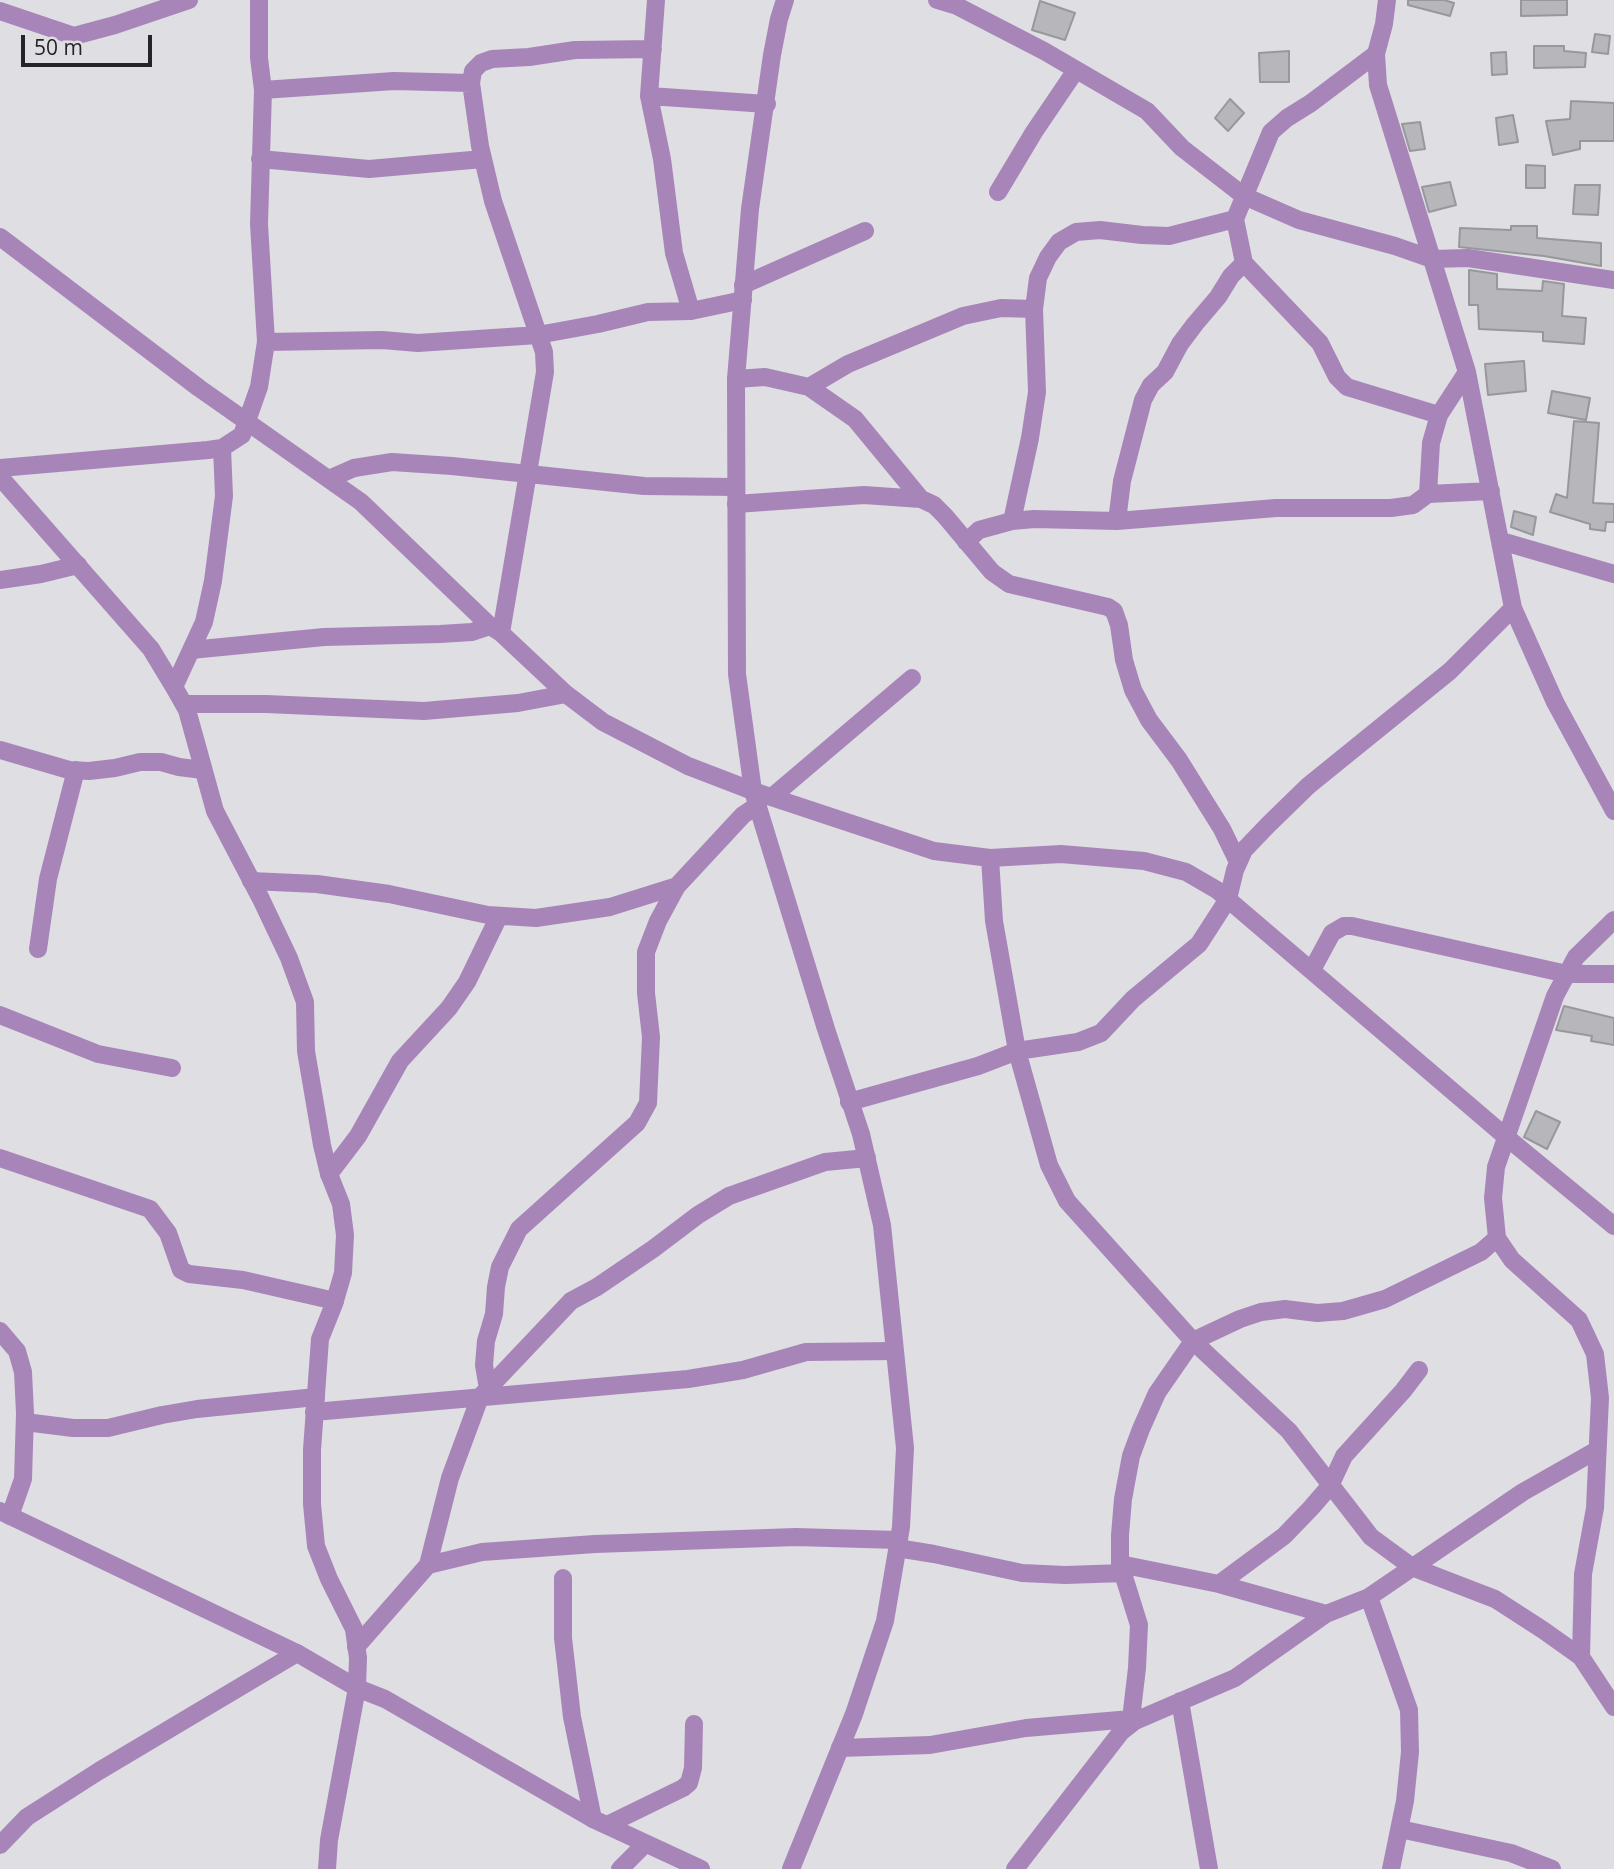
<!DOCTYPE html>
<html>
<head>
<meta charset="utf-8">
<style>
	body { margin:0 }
	#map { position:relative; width:1614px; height:1869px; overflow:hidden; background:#dfdee3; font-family:"Open Sans",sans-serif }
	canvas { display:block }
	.scale { position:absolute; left:21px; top:35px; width:131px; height:32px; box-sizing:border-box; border:4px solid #252527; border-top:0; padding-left:9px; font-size:21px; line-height:24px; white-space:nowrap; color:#252527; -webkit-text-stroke:5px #dfdee3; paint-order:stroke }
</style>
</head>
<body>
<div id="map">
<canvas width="1614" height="1869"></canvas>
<div class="scale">50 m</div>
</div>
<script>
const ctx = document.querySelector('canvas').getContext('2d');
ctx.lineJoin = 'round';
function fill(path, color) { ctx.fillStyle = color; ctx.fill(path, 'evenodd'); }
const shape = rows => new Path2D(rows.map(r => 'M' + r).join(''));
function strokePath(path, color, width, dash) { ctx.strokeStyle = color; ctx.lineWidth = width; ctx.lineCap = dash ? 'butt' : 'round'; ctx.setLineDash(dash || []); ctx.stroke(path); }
const building = shape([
	[1408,0,1444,0,1454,3,1450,16,1408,5,1408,0],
	[1521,0,1567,0,1567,15,1521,16,1521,0],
	[1040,1,1075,13,1065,40,1032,30,1040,1],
	[1595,34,1610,36,1608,54,1592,52,1595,34],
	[1534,46,1564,46,1564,51,1586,53,1585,67,1534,68,1534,46],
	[1289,51,1289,82,1260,82,1259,53,1289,51],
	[1506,52,1507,74,1492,75,1491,53,1506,52],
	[1230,99,1244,113,1228,131,1215,118,1230,99],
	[1571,101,1614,103,1614,141,1580,141,1580,149,1553,155,1546,121,1570,119,1571,101],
	[1513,115,1518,142,1499,145,1496,118,1513,115],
	[1420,122,1425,149,1410,151,1402,124,1420,122],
	[1526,165,1545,166,1545,188,1526,188,1526,165],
	[1450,182,1456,205,1429,212,1422,187,1450,182],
	[1575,185,1600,185,1598,215,1573,214,1575,185],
	[1511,226,1537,226,1537,238,1601,243,1601,266,1544,256,1459,247,1460,228,1511,230,1511,226],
	[1469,270,1497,274,1497,289,1542,291,1543,281,1564,284,1562,316,1586,318,1584,344,1543,341,1543,332,1479,329,1478,305,1469,305,1469,270],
	[1524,361,1526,391,1488,395,1485,364,1524,361],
	[1552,391,1590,398,1586,420,1548,413,1552,391],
	[1574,421,1599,423,1593,503,1614,504,1614,522,1606,522,1605,531,1590,529,1590,524,1550,512,1556,494,1567,498,1574,421],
	[1514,511,1536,517,1533,535,1511,527,1514,511],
	[1564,1006,1614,1018,1614,1045,1591,1041,1592,1036,1556,1030,1564,1006],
	[1536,1111,1560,1122,1547,1149,1524,1137,1536,1111]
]);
fill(building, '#b7b6bb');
strokePath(building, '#98989c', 2);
strokePath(shape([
	[656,0,649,96,662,159,674,253,691,311],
	[937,0,957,6,1044,51,1147,111,1182,148,1244,196,1299,220,1395,246,1432,259,1468,258,1614,280],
	[1387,0,1384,24,1376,54,1378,85,1467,372,1513,608,1555,702,1614,811],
	[0,11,74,36,115,25,189,0],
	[1376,54,1311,103,1287,118,1271,132,1235,219,1244,263,1320,343,1337,377,1347,387,1439,415],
	[263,90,394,81,471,83],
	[649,96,767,104],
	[260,159,369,169,483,159],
	[998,192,1034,132,1076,70],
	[0,237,199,388,361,502,490,626,501,633,566,694,603,722,688,766,753,791,934,851,990,858,1061,854,1144,861,1186,872,1217,890,1505,1136,1614,1226],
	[743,285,865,231],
	[266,342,382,340,418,343,538,335,598,324,648,312,691,311,743,300],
	[736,379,765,377,809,387,855,419,921,499],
	[809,387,848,364,963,316,1001,308,1034,309],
	[0,468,208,450,222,448,242,435,259,387,266,342,259,224,263,90,259,58,259,0],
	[329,479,354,468,392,462,452,466,644,486,735,487],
	[1428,494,1431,443,1439,415,1467,372],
	[736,504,864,495,921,499,934,505,945,516,992,572,1009,584,1108,607,1114,611,1119,625,1124,660,1133,690,1149,720,1179,760,1222,829,1238,862],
	[1012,521,1030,438,1037,392,1034,309,1038,278,1048,257,1059,242,1076,232,1100,230,1142,235,1169,236,1235,219],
	[1117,521,1122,481,1143,400,1151,385,1165,372,1180,344,1195,324,1218,297,1231,276,1244,263],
	[1501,541,1614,574],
	[966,542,979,530,1012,521,1034,519,1117,521,1276,508,1391,508,1413,505,1428,494,1491,491],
	[0,580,41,574,78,565],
	[501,633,545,372,544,352,493,201,480,146,471,83,473,71,481,63,492,59,529,57,575,50,653,49],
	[191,650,324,637,440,634,472,632,490,626],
	[174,687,204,622,213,581,224,496,222,448],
	[184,704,266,704,424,711,518,703,566,694],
	[0,750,69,770,89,771,115,768,140,762,161,762,179,767,203,770],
	[773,796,912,678],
	[990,858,994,921,1017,1051,1049,1165,1067,1201,1193,1341,1289,1431,1371,1537,1412,1567,1495,1599,1543,1630,1581,1657,1614,1707],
	[251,881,317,884,389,894,488,915,536,918,610,907,677,886],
	[38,949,48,879,76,770],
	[1312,970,1332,933,1344,926,1352,926,1567,974,1614,974],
	[0,1015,98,1054,172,1068],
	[849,1102,978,1066,1017,1051,1078,1042,1101,1033,1133,999,1199,944,1228,899,1235,870,1244,850,1268,825,1308,786,1450,671,1513,608],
	[0,1158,150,1209,168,1233,181,1270,189,1274,243,1280,335,1301],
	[329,1174,358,1136,400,1061,449,1008,467,982,499,916],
	[0,1331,17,1351,23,1372,25,1413,23,1479,10,1516],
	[488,1389,484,1365,486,1341,494,1314,496,1287,500,1267,519,1229,637,1123,648,1103,651,1037,646,993,646,952,658,921,677,886,743,815,758,805],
	[314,1412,688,1379,743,1370,806,1352,894,1351],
	[25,1422,73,1428,108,1428,162,1415,197,1409,316,1397],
	[897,1548,934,1554,1022,1573,1065,1575,1124,1573],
	[1120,1564,1219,1584,1326,1614],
	[428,1565,482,1552,595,1544,796,1537,898,1540],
	[563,1578,563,1638,566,1664,572,1717,593,1819],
	[1219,1584,1284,1536,1311,1508,1330,1486,1344,1456,1403,1391,1419,1370],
	[1369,1597,1409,1710,1410,1752,1405,1801,1391,1869],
	[356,1647,428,1565,450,1478,480,1397,571,1301,597,1287,653,1249,698,1215,729,1196,825,1162,867,1158],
	[1581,1657,1583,1574,1595,1508,1600,1398,1595,1354,1579,1320,1512,1260,1497,1238,1493,1198,1496,1167,1555,996,1576,957,1614,920],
	[1180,1701,1209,1869],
	[1131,1719,1137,1668,1139,1625,1120,1564,1120,1535,1123,1499,1131,1456,1141,1429,1157,1393,1193,1341,1240,1319,1261,1312,1285,1309,1317,1313,1343,1311,1385,1299,1481,1252,1497,1238],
	[840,1748,930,1745,1026,1728,1131,1719,1135,1721],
	[607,1825,683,1788,689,1783,693,1768,694,1724],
	[1400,1829,1511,1853,1552,1869],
	[0,1845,27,1817,99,1771,297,1653],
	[327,1869,329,1840,357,1688],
	[620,1869,645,1844],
	[1015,1869,1121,1732,1135,1721,1235,1678,1326,1614,1369,1597,1523,1492,1597,1450]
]), '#a885b9', 18);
strokePath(shape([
	[785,0,779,19,772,55,750,209,736,379,737,674,753,791,826,1029,861,1134,882,1225,905,1448,901,1527,885,1621,854,1714,791,1869],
	[0,477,151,649,174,687,187,710,215,811,261,899,289,958,305,1002,306,1051,322,1145,329,1174,341,1204,345,1235,343,1273,334,1304,320,1339,312,1450,312,1504,316,1546,329,1579,354,1629,358,1658,357,1688],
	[0,1511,297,1653,357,1688,385,1699,593,1819,701,1869]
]), '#a885b9', 18);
</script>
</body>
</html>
